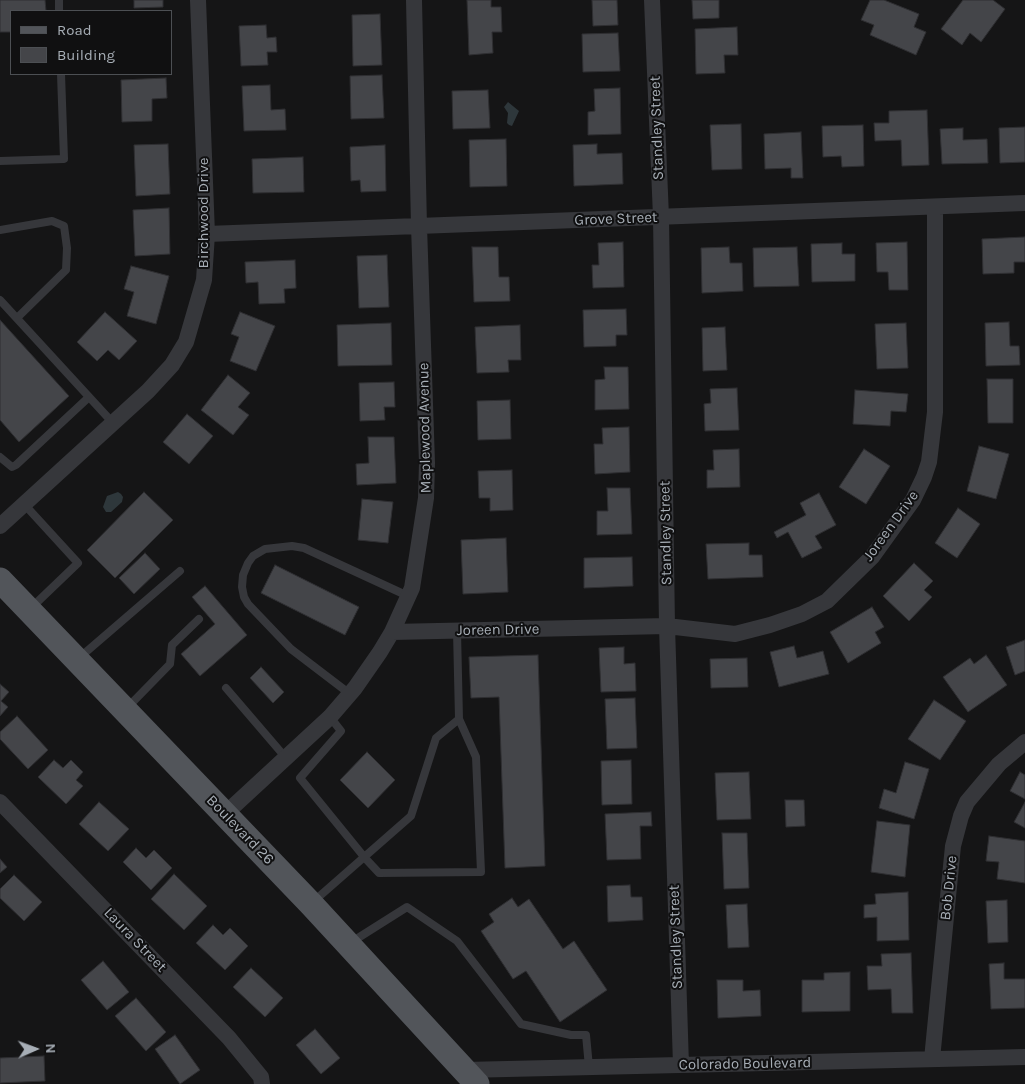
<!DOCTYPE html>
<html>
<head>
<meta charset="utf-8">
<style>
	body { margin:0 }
	#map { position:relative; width:1025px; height:1084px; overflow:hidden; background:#151516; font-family:Karla,sans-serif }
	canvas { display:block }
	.legend { position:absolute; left:10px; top:10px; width:162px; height:65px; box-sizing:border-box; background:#101011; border:1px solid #4c4f53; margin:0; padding:6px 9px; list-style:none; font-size:15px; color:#a7aeb6 }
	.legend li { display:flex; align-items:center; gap:10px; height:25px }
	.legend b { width:25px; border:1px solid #4c4f53 }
	.north { position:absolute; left:10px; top:1024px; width:50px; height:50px; -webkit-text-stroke:4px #101011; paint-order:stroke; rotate:88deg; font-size:14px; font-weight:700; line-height:20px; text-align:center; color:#a7aeb6 }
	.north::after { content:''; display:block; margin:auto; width:18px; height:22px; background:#a7aeb6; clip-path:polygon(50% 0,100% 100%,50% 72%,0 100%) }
</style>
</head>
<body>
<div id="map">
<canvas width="1025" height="1084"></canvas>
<ul class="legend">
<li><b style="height:6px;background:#52555a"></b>Road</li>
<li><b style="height:14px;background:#444549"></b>Building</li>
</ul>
<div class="north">N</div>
</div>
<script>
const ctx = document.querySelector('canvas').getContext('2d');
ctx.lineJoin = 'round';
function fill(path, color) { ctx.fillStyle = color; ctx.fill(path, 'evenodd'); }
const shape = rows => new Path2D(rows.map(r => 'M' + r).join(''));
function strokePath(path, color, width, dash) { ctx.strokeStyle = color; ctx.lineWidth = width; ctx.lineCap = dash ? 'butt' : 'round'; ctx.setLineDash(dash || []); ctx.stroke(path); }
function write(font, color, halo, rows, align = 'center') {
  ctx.font = font + ' Karla,sans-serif'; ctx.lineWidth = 4; ctx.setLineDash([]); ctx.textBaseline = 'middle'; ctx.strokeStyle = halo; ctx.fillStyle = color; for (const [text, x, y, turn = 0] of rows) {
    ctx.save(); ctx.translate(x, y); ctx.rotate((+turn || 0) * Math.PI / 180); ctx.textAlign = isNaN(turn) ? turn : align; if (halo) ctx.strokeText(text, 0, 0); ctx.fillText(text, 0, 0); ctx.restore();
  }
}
fill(shape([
	[508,102,519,111,512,126,509,125,507,123,508,113,504,107],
	[118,492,121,494,123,497,122,502,111,512,106,512,103,507,107,496]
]), '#2e373b');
const building = shape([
	[0,0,45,0,46,11,11,11,11,32,0,32,0,0],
	[134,0,163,0,163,7,134,8,134,0],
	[467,0,491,0,491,7,501,7,502,32,492,32,493,53,469,55,467,0],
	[592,0,617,0,618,25,593,26,592,0],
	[692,0,719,0,719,18,693,19,692,0],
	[870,0,884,0,919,14,914,27,926,32,916,55,870,35,874,25,861,20,870,0],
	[963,0,993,0,1005,9,981,42,970,33,962,45,941,29,963,0],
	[380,14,382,65,353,66,352,15,380,14],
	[266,25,267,38,276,37,277,52,267,52,268,65,241,66,239,26,266,25],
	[737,27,738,55,724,55,725,73,696,74,695,29,737,27],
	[618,33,620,71,583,72,582,34,618,33],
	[382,75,384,118,351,119,350,76,382,75],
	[166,78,167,98,152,99,152,121,122,122,121,80,166,78],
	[270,85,271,110,285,109,286,130,244,131,242,86,270,85],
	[620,88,621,134,588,135,588,112,595,111,594,89,620,88],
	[488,90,490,128,453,129,452,91,488,90],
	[927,110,929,165,902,166,901,140,875,141,874,123,889,123,889,111,927,110],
	[741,124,742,169,712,170,710,125,741,124],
	[863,125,864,166,842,167,841,156,823,157,822,126,863,125],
	[1025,127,1025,162,1000,163,999,128,1025,127],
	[963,128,963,140,987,139,988,163,942,164,940,129,963,128],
	[801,132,803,178,791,178,791,168,765,169,764,134,801,132],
	[506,139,507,186,470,187,469,140,506,139],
	[168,144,170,194,136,196,134,145,168,144],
	[597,144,597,154,622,153,623,184,574,186,573,145,597,144],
	[385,145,386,191,361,192,360,180,351,181,350,147,385,145],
	[303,157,304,192,253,193,252,159,303,157],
	[169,208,170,254,135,256,133,210,169,208],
	[1025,237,1025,262,1014,262,1014,273,983,274,982,239,1025,237],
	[623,242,624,287,593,288,592,265,599,265,598,243,623,242],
	[907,242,908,290,889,290,888,272,877,272,876,243,907,242],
	[842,243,842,254,855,254,855,281,812,282,811,244,842,243],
	[472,247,498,247,499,277,509,277,510,301,474,302,472,247],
	[729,247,730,263,742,263,743,291,702,293,701,248,729,247],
	[797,247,799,286,754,287,753,248,797,247],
	[387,255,389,307,359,308,357,256,387,255],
	[295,260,296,288,284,289,285,303,259,304,258,282,246,283,245,262,295,260],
	[131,266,169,276,156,324,127,316,134,292,124,289,131,266],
	[626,309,627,335,616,335,616,346,584,347,583,310,626,309],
	[105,312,137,341,119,360,108,350,97,361,77,342,105,312],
	[240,312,275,326,256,371,230,361,239,337,231,334,240,312],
	[0,320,69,396,19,442,0,420,0,320],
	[1009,322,1010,346,1019,346,1020,365,986,366,985,323,1009,322],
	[391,323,392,365,338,366,337,325,391,323],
	[906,323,908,368,877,369,875,324,906,323],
	[520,325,521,360,508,360,509,372,477,373,475,327,520,325],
	[725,327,727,370,703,371,702,328,725,327],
	[604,367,628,367,629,409,595,410,595,380,605,379,604,367],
	[228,375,250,393,238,407,249,415,233,435,201,410,228,375],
	[987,379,1013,379,1013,423,988,423,987,379],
	[394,382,395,407,384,407,385,420,360,421,359,383,394,382],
	[737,388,739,430,705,431,704,404,711,403,710,389,737,388],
	[855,390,908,394,906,412,891,411,890,426,853,424,855,390],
	[510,400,511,439,478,440,477,401,510,400],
	[187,414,213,436,189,464,163,442,187,414],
	[629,427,630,472,595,474,594,444,603,444,602,428,629,427],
	[368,437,394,437,396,483,357,485,356,464,369,463,368,437],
	[979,446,1009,454,996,499,967,491,979,446],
	[739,449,740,487,707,488,707,470,714,470,713,450,739,449],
	[864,449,890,466,866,504,839,487,864,449],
	[512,470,513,510,490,511,490,498,479,498,478,471,512,470],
	[607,488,630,488,632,534,597,535,597,511,608,511,607,488],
	[144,492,173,520,115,578,87,550,144,492],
	[819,493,836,525,815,536,822,548,802,558,788,532,777,538,774,532,806,515,800,503,819,493],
	[362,499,393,502,388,543,358,540,362,499],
	[958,508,980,524,957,558,935,543,958,508],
	[506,538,508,592,463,594,461,540,506,538],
	[749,543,749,555,762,555,763,577,708,579,706,544,749,543],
	[145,553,160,569,134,594,119,578,145,553],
	[632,557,633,586,584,588,584,558,632,557],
	[914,563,933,581,924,590,932,597,909,621,883,596,914,563],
	[275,565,359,607,345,635,261,593,275,565],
	[205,586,247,635,200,676,181,654,215,624,192,597,205,586],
	[872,607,884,627,875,632,881,643,848,663,830,632,872,607],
	[1025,640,1025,671,1015,675,1006,647,1025,640],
	[794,646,797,658,823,651,829,674,779,687,770,652,794,646],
	[624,647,624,664,635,663,636,691,601,692,599,648,624,647],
	[538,655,545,866,505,868,499,697,471,698,469,657,538,655],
	[986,655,1007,685,968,712,943,677,970,658,974,664,986,655],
	[747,658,748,687,711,688,710,659,747,658],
	[261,667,284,692,273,703,250,678,261,667],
	[0,684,9,692,1,701,8,707,0,716,0,684],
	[635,698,637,748,607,749,605,699,635,698],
	[934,700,966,721,940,760,908,739,934,700],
	[17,716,48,750,28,769,0,739,0,732,17,716],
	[367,752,395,780,368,808,340,780,367,752],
	[54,760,63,768,71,760,83,772,76,780,83,786,66,804,38,777,54,760],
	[631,760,632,804,602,805,601,761,631,760],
	[905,762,929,769,914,819,879,808,884,789,896,793,905,762],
	[749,772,751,819,717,820,715,773,749,772],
	[1020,772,1025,775,1025,799,1010,791,1020,772],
	[785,800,804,800,805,826,786,827,785,800],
	[99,802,129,829,108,851,79,824,99,802],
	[1025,802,1025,828,1014,822,1025,802],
	[651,812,652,826,640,826,641,859,607,860,605,814,651,812],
	[877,821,910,825,905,877,871,872,877,821],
	[722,833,747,833,749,888,724,889,722,833],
	[989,836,1025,841,1025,883,997,879,999,862,986,861,989,836],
	[136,848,146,858,154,850,172,868,151,890,123,862,136,848],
	[0,859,7,867,0,873,0,859],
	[174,874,207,906,184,930,151,899,174,874],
	[14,875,42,902,24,921,0,898,0,889,14,875],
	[630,885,631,897,642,897,643,920,608,922,607,886,630,885],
	[908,892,909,940,877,941,877,917,864,918,864,905,876,904,875,894,908,892],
	[512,898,518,907,529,899,563,949,574,941,607,990,560,1022,526,971,513,979,481,931,494,922,489,914,512,898],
	[1007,900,1008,942,988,943,986,901,1007,900],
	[747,904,749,947,728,948,726,905,747,904],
	[213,925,223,935,230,928,248,946,225,970,196,943,213,925],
	[911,953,913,1013,892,1013,891,989,868,990,867,966,882,966,881,954,911,953],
	[103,961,129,992,107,1010,81,980,103,961],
	[1004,963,1004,979,1025,979,1025,1008,991,1009,989,964,1004,963],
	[251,968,283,998,265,1017,233,987,251,968],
	[850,972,850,1011,802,1012,802,980,824,980,824,973,850,972],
	[717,980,743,980,743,991,760,990,761,1016,718,1018,717,980],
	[136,998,166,1032,146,1051,115,1016,136,998],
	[315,1029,340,1058,321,1074,296,1045,315,1029],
	[175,1035,200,1070,180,1084,155,1049,175,1035],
	[44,1056,45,1081,0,1083,0,1058,44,1056]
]);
fill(building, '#444549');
strokePath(building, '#2f2f32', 1);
strokePath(shape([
	[59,0,59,11],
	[0,161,64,159,61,74],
	[0,230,52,221,64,226,67,248,66,270,17,318],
	[0,300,113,423],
	[0,457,12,467,16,465,89,397],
	[24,504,78,563,30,609],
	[79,658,180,571],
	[226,688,286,758],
	[350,694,291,649,248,604,244,597,242,587,243,575,248,563,253,556,265,549,292,546,304,548,408,596],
	[126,709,170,664,172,645,199,619],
	[330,717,341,731,300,778,365,858,379,873,481,872,476,757,459,719,457,631],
	[314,901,411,816,436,738,459,719],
	[350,943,407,907,457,941,521,1024,571,1035,586,1035,589,1067]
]), '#36373b', 8);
strokePath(shape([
	[652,0,661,217,667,626,681,1065],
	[207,234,1025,203],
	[0,526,148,391,172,365,186,342,204,280,207,234,198,0],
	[392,632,667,626,735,634,770,625,802,614,827,601,872,557,913,500,924,477,929,462,935,412,935,207],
	[0,802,229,1038,261,1077,262,1084],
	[225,814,330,717,355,688,380,652,392,632,412,588,426,498,427,463,419,226,414,0],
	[932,1059,953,846,961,816,967,802,999,764,1025,742],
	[464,1070,1025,1057]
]), '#36373b', 16);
strokePath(shape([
	[0,580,311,904,477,1084]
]), '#52555a', 25);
write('15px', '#a7aeb6', '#101011', [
	["Standley Street",657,128,-92],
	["Birchwood Drive",204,213,-90],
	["Grove Street",616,219,-2],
	["Maplewood Avenue",425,428,-91],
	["Joreen Drive",891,526,-54],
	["Standley Street",666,533,-91],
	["Joreen Drive",498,630,-1],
	["Boulevard 26",240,830,46],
	["Bob Drive",949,888,-84],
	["Standley Street",676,937,-92],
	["Laura Street",135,940,46],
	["Colorado Boulevard",745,1064,-1]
]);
</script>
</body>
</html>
